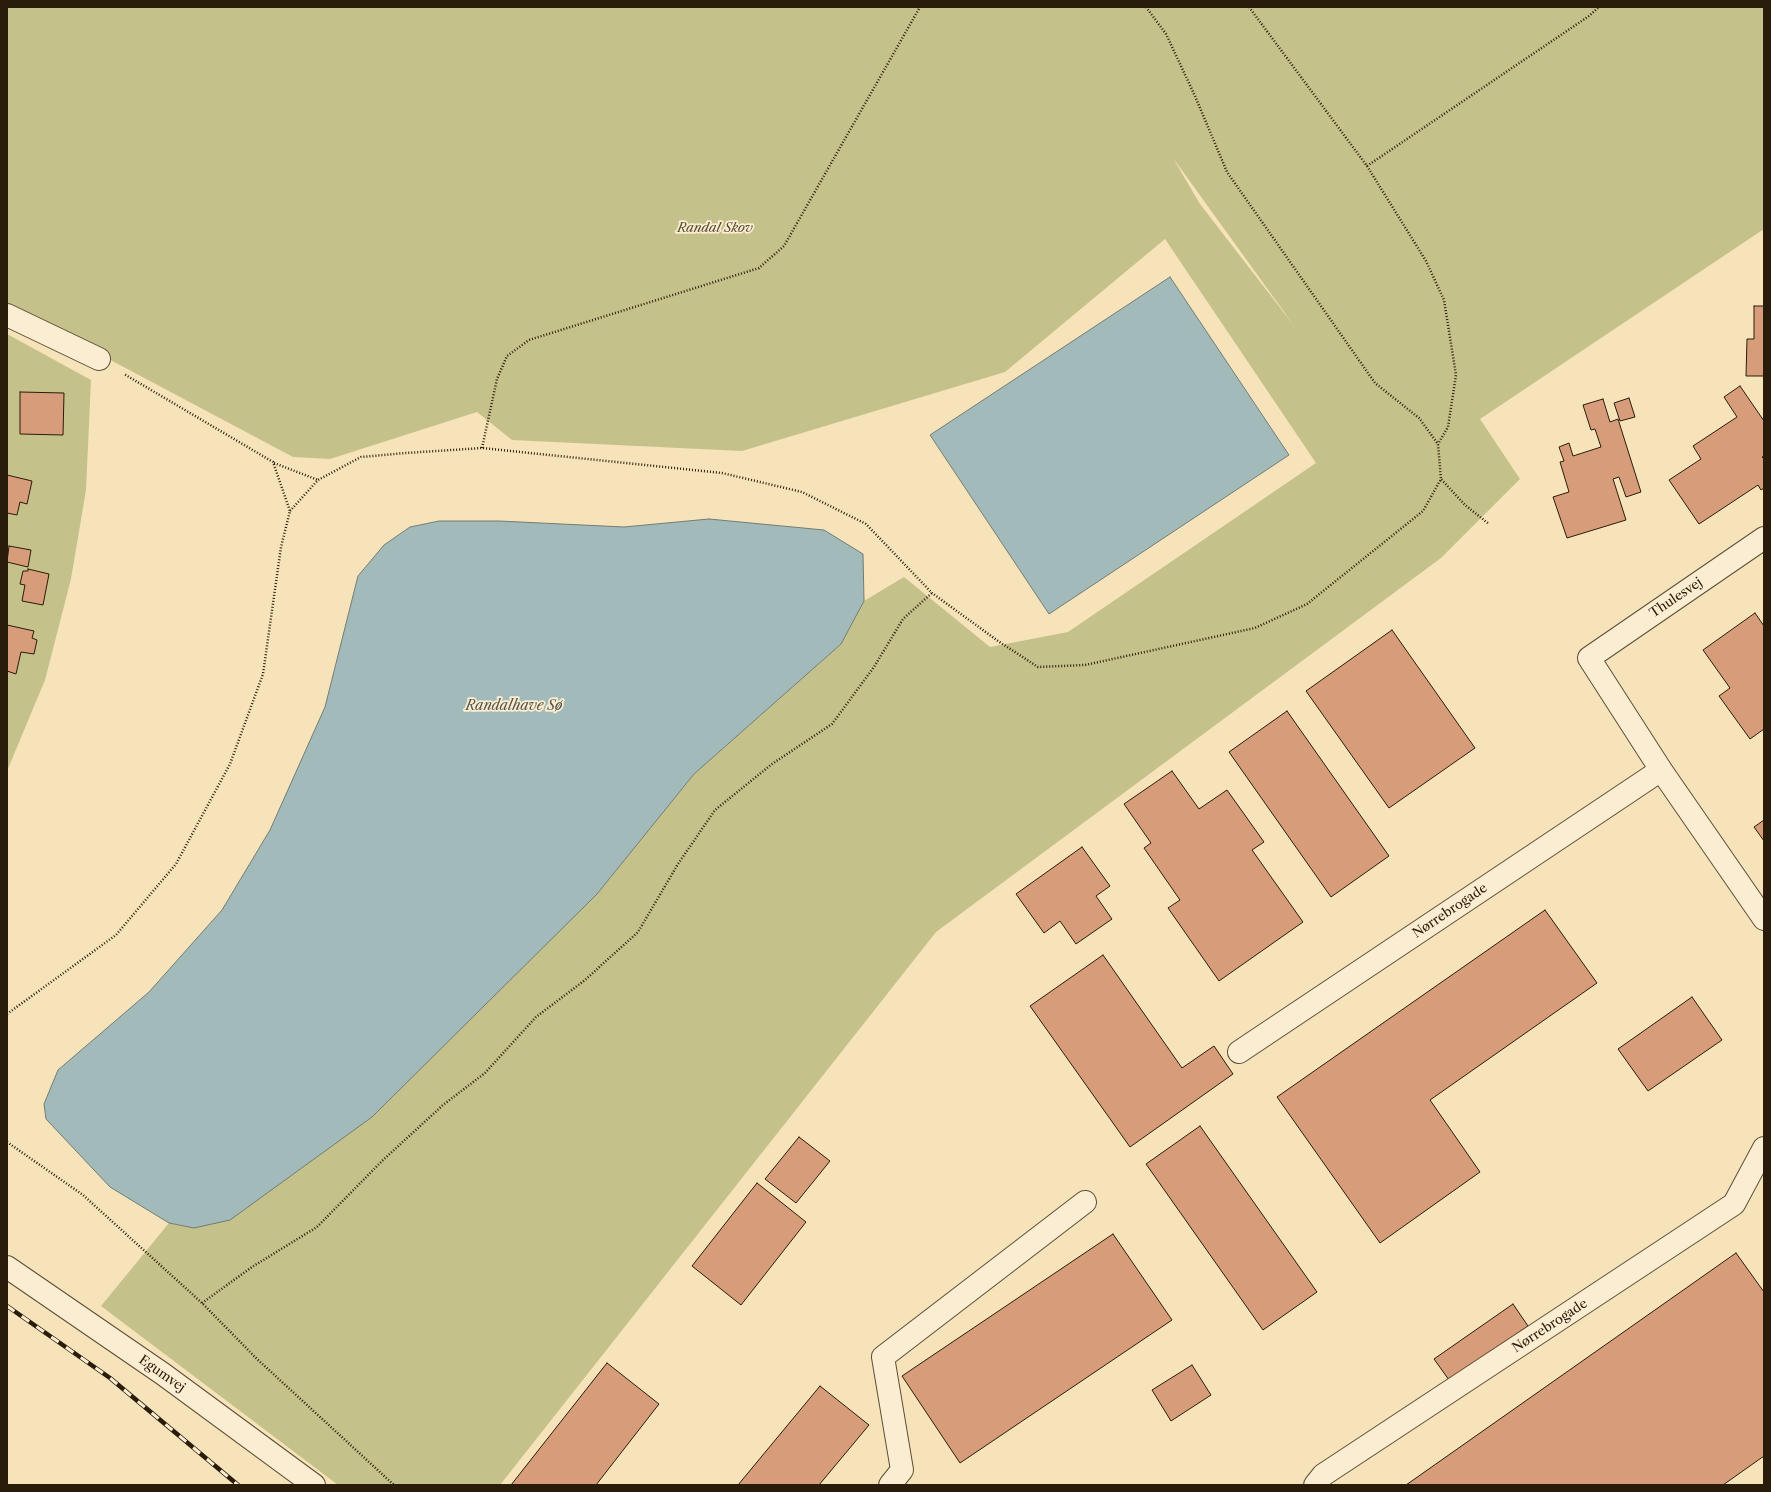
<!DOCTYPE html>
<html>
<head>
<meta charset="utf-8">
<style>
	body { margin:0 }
	#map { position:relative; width:1771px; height:1492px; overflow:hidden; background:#f7e3ba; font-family:"Libre Caslon Text",serif }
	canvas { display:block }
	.frame { position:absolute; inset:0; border:8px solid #2a1c0a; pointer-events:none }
</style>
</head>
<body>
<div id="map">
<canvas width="1771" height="1492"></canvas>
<div class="frame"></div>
</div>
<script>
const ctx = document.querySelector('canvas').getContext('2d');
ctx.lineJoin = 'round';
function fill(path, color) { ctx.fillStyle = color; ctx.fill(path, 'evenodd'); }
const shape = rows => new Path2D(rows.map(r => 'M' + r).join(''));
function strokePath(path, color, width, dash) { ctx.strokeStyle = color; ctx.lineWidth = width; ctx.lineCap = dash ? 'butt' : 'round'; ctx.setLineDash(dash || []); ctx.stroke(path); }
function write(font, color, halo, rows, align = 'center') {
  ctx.font = font + ' "Libre Caslon Text",serif'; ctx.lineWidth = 3.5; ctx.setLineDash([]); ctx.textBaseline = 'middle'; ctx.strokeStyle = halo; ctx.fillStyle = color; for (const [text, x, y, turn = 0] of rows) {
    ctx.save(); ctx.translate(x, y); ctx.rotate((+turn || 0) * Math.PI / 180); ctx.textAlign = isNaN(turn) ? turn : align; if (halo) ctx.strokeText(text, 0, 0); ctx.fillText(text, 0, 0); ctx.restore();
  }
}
fill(shape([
	[7,7,1764,7,1764,229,1480,419,1520,479,1441,558,936,932,500,1485,338,1485,101,1306,169,1223,194,1228,597,894,694,774,841,644,864,601,904,577,990,647,1068,632,1316,463,1165,239,1005,372,742,451,512,440,477,412,330,459,293,457,7,305],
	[1173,158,1295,327,1200,204],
	[7,334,91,380,86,490,71,579,45,680,7,771]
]), '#c5c18a');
const water = shape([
	[1170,277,1289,455,1049,614,930,435,1170,277],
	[709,519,824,530,863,554,864,601,841,644,694,774,597,894,372,1117,230,1220,194,1228,169,1223,110,1187,46,1119,44,1104,58,1070,149,992,222,910,270,830,325,707,358,576,384,545,410,527,439,521,499,521,624,527,709,519]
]);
fill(water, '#a2bbba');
strokePath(water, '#727b74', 1);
const building = shape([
	[1754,306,1764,306,1764,376,1746,376,1747,339,1754,339,1754,306],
	[1740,386,1764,421,1764,456,1762,457,1764,459,1764,488,1761,490,1758,485,1699,524,1669,480,1701,459,1693,446,1737,417,1724,397,1740,386],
	[20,392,64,393,63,435,20,434,20,392],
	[1629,398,1635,417,1620,421,1614,403,1629,398],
	[1603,399,1610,422,1618,419,1641,492,1626,497,1619,477,1613,479,1626,520,1567,538,1553,497,1569,492,1560,462,1564,461,1559,447,1569,443,1573,456,1601,447,1595,429,1591,430,1583,405,1603,399],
	[7,475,32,481,27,504,20,502,17,515,7,513,7,475],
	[9,546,31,550,28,567,7,562,9,546],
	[28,569,49,574,43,605,22,601,25,585,20,584,23,571,28,571,28,569],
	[1755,613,1764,626,1764,729,1750,739,1719,696,1730,688,1703,650,1755,613],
	[7,625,34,631,32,638,37,640,34,654,21,652,16,674,7,671,7,625],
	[1392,630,1475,748,1389,808,1306,691,1392,630],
	[1287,711,1389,856,1331,897,1229,752,1287,711],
	[1172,771,1199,809,1227,790,1264,842,1252,850,1303,922,1219,981,1168,908,1180,900,1144,848,1151,843,1124,804,1172,771],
	[1764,820,1764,841,1754,827,1764,820],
	[1082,847,1110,886,1096,896,1112,919,1076,944,1060,921,1044,933,1016,894,1082,847],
	[1545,910,1597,983,1430,1100,1480,1172,1380,1243,1277,1097,1545,910],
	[1103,955,1182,1068,1214,1046,1233,1074,1130,1147,1030,1006,1103,955],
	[1692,997,1722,1040,1648,1091,1618,1049,1692,997],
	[1200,1126,1317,1292,1263,1330,1146,1164,1200,1126],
	[799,1137,830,1161,796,1203,765,1179,799,1137],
	[757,1183,806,1222,741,1305,692,1266,757,1183],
	[1113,1234,1172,1320,960,1463,902,1376,1113,1234],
	[1736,1253,1764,1292,1764,1456,1723,1485,1406,1485,1736,1253],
	[1513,1304,1528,1326,1449,1380,1434,1359,1513,1304],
	[607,1363,659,1404,596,1485,511,1485,607,1363],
	[1192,1365,1211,1395,1171,1421,1152,1390,1192,1365],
	[820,1386,869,1425,819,1485,738,1485,820,1386]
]);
fill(building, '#d79d7a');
strokePath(building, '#2a1c0a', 1);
const minor = shape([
	[7,315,99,359],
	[1764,538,1589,658,1661,770,1764,919],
	[1239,1052,1661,770],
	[7,1267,163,1374,314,1485],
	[890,1485,902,1470,883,1357,1085,1202],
	[1315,1485,1323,1475,1734,1204,1764,1148]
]);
strokePath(minor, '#5d4e36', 24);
strokePath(shape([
	[1146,7,1166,34,1195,96,1227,172,1375,383,1419,418,1438,444,1441,479],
	[1249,7,1367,166,1426,261,1444,300,1456,375,1448,427,1438,444],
	[1367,166,1589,16,1599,7],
	[482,448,497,379,507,356,529,340,759,268,784,246,920,7],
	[274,463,318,480],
	[290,511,318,480,361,457,406,453,482,448,722,473,802,492,866,524,932,593,998,641,1038,667,1085,665,1255,628,1307,604,1423,511,1441,479,1465,505,1489,524],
	[7,1014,116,935,176,864,230,764,263,674,281,547,290,511,273,462,124,374],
	[7,1142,83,1195,202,1303,257,1359,394,1485],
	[202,1303,252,1267,317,1227,382,1161,443,1105,485,1073,536,1017,585,980,638,932,678,864,715,810,772,764,832,724,874,667,903,619,932,593]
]), '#2a1c0a', 2.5, [1, 2]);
strokePath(minor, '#faedd2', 22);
const rail = shape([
	[7,1306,110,1378,238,1485]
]);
strokePath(rail, '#2a1c0a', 4.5);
strokePath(rail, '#faedd2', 3, [9]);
write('italic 13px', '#584e30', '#faedd2', [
	["Randal Skov",715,228]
]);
write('13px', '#2a1c0a', '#faedd2', [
	["Thulesvej",1676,598,-34],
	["Nørrebrogade",1450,911,-34],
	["Nørrebrogade",1550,1326,-33],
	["Egumvej",162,1374,35]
]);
write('italic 14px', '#545448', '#faedd2', [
	["Randalhave Sø",514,706]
]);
</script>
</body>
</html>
